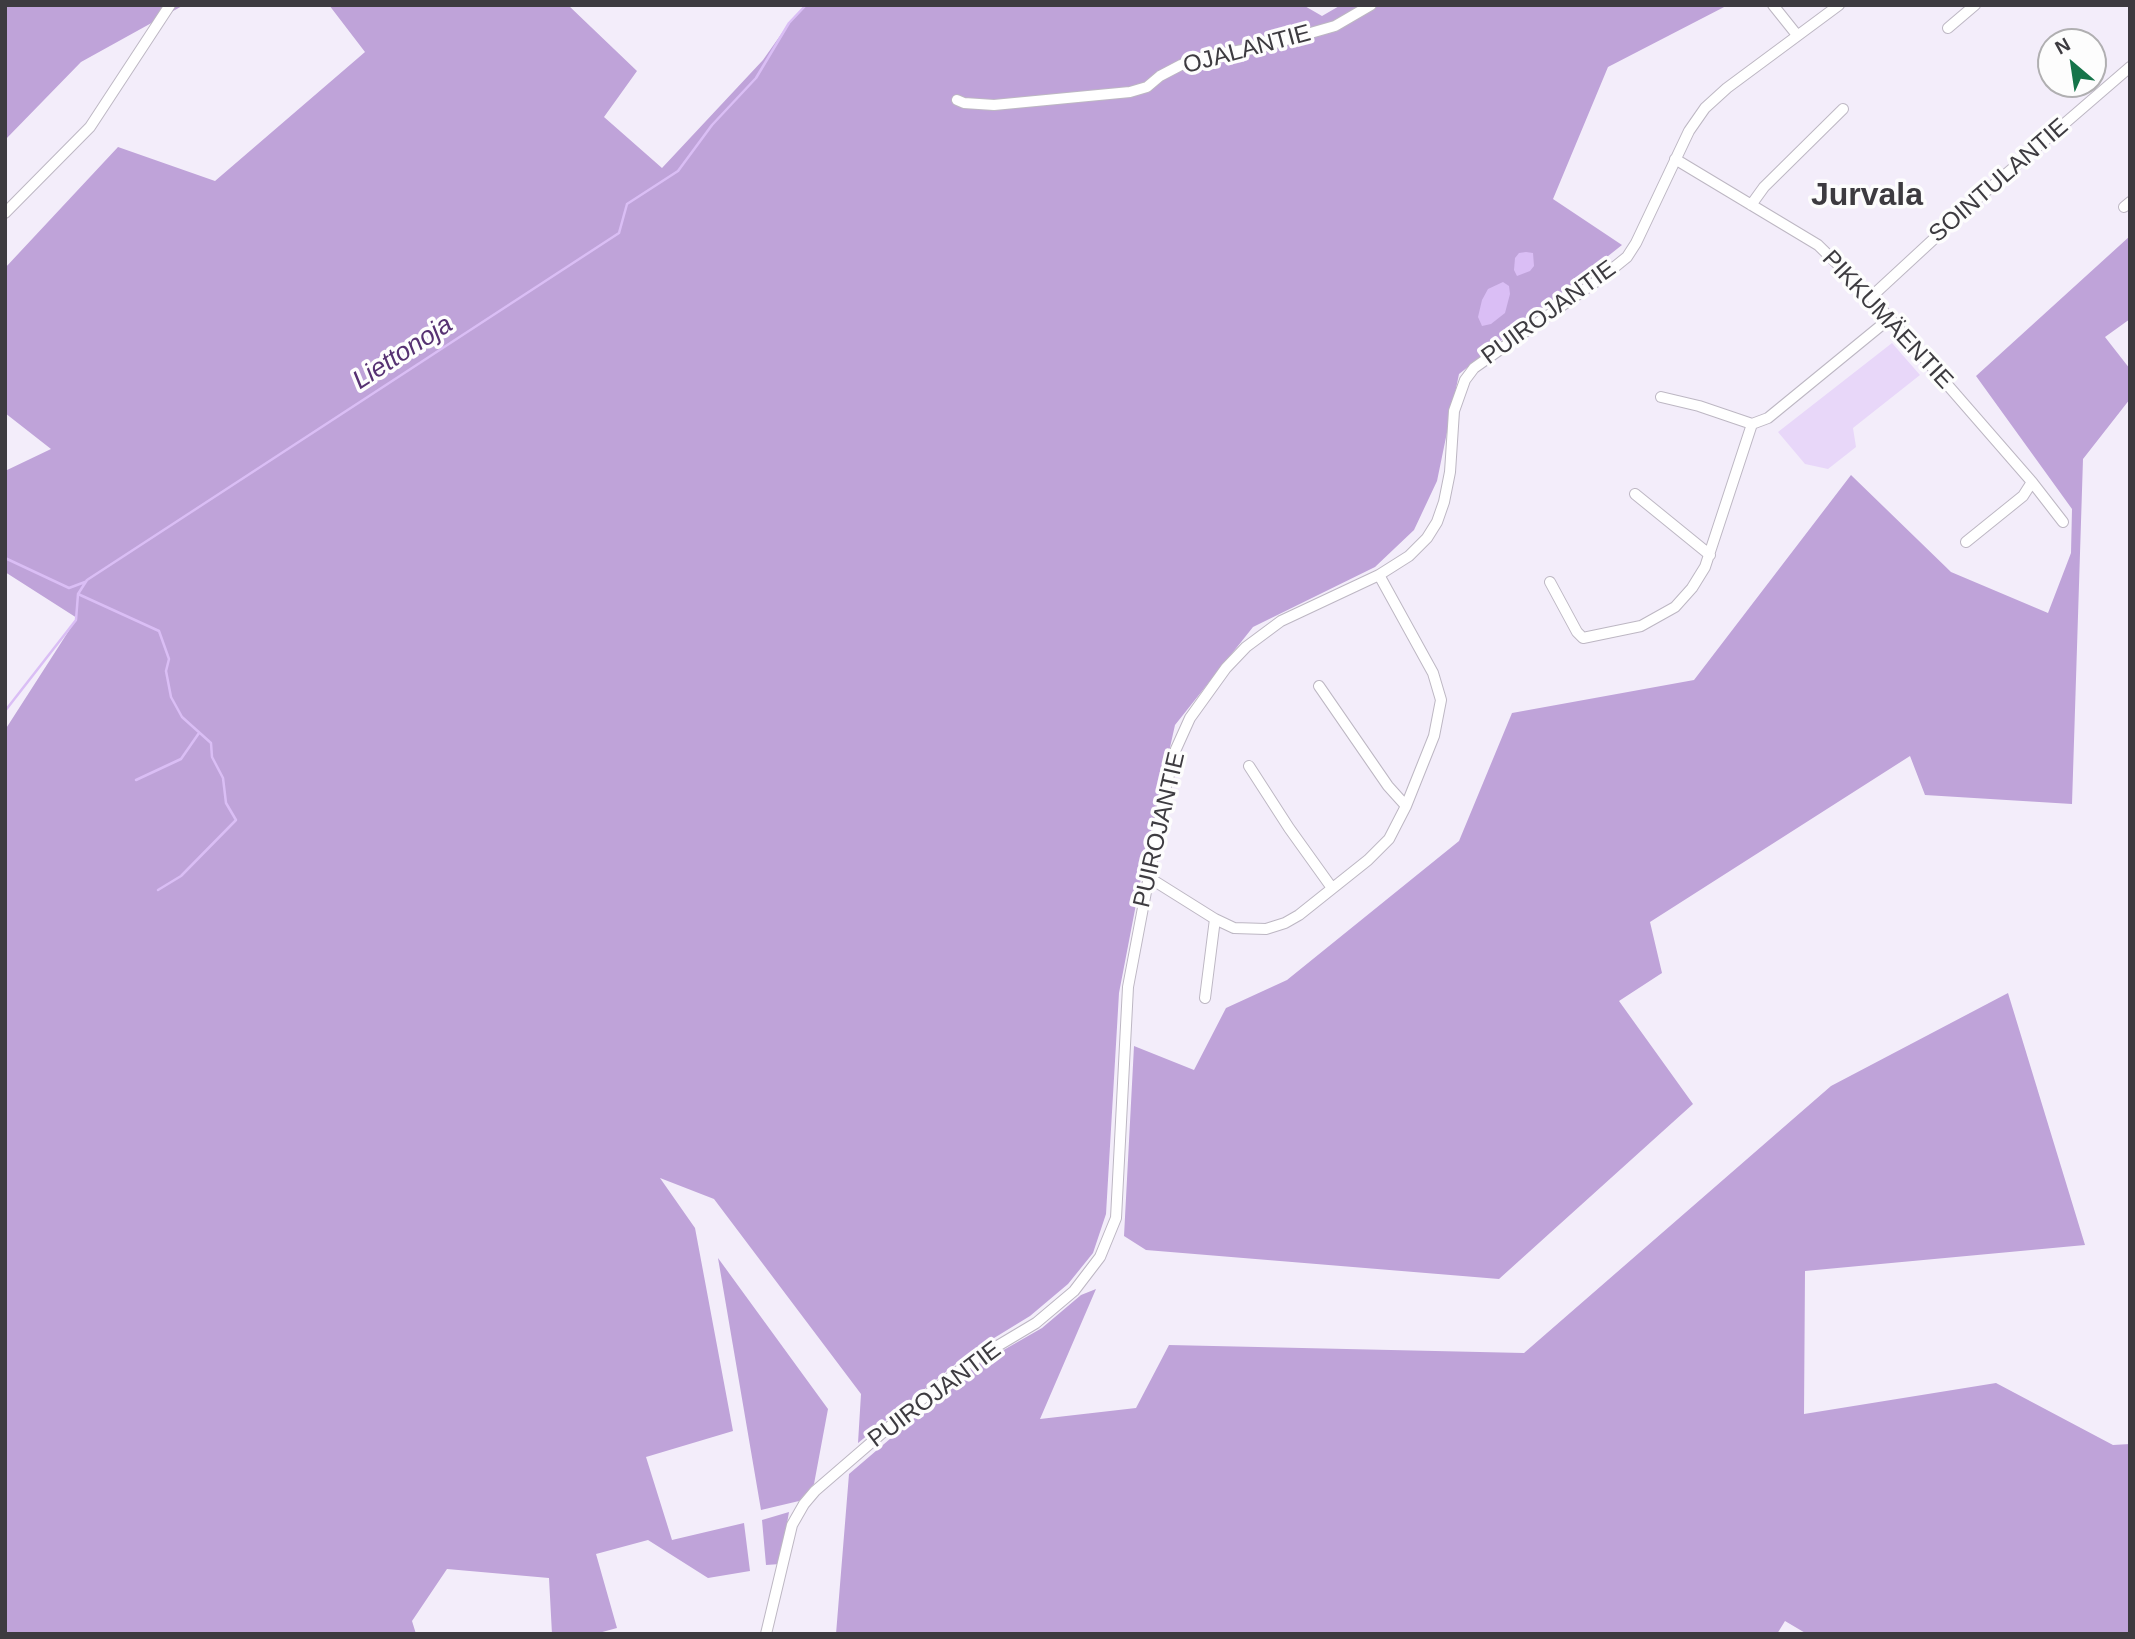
<!DOCTYPE html>
<html>
<head>
<meta charset="utf-8">
<style>
	body { margin:0 }
	#map { position:relative; width:2135px; height:1639px; overflow:hidden; background:#f3edfa; font-family:Helvetica,sans-serif }
	canvas { display:block }
	.frame { position:absolute; inset:0; border:7px solid #3d3b40; pointer-events:none }
	.north { position:absolute; left:2037px; top:28px; width:70px; height:70px; box-sizing:border-box; background:#fdfdfd; border:2px solid #b0afb1; border-radius:50%; rotate:331deg; font-size:19px; font-weight:700; line-height:28px; text-align:center; color:#3d3b40 }
	.north::after { content:''; display:block; margin:auto; width:24px; height:32px; background:#16744a; clip-path:polygon(50% 0,100% 100%,50% 72%,0 100%) }
</style>
</head>
<body>
<div id="map">
<canvas width="2135" height="1639"></canvas>
<div class="frame"></div>
<div class="north">N</div>
</div>
<script>
const ctx = document.querySelector('canvas').getContext('2d');
ctx.lineJoin = 'round';
function fill(path, color) { ctx.fillStyle = color; ctx.fill(path, 'evenodd'); }
const shape = rows => new Path2D(rows.map(r => 'M' + r).join(''));
function strokePath(path, color, width, dash) { ctx.strokeStyle = color; ctx.lineWidth = width; ctx.lineCap = dash ? 'butt' : 'round'; ctx.setLineDash(dash || []); ctx.stroke(path); }
function write(font, color, halo, rows, align = 'center') {
  ctx.font = font + ' Helvetica,sans-serif'; ctx.lineWidth = 7; ctx.setLineDash([]); ctx.textBaseline = 'middle'; ctx.strokeStyle = halo; ctx.fillStyle = color; for (const [text, x, y, turn = 0] of rows) {
    ctx.save(); ctx.translate(x, y); ctx.rotate((+turn || 0) * Math.PI / 180); ctx.textAlign = isNaN(turn) ? turn : align; if (halo) ctx.strokeText(text, 0, 0); ctx.fillText(text, 0, 0); ctx.restore();
  }
}
fill(shape([
	[1892,343,1920,375,1853,428,1856,447,1828,469,1805,464,1778,432]
]), '#e8d7f9');
fill(shape([
	[5,5,184,5,81,62,5,140],
	[329,5,568,5,637,71,604,117,662,168,763,60,789,23,807,5,1303,5,1322,16,1341,5,1728,5,1608,67,1553,199,1622,245,1459,374,1437,481,1414,530,1375,567,1253,627,1175,725,1142,873,1119,993,1106,1214,1093,1253,1068,1284,1030,1316,968,1354,858,1443,861,1394,714,1199,660,1178,695,1228,733,1431,646,1457,672,1540,744,1523,750,1571,708,1578,648,1540,596,1554,617,1628,595,1634,552,1634,549,1578,447,1569,412,1621,416,1634,5,1634,5,730,77,618,5,572,5,471,51,449,5,413,5,268,118,147,215,181,365,52],
	[2130,236,2130,319,2105,337,2130,369,2130,399,2083,459,2072,804,1925,795,1910,756,1650,922,1662,973,1619,1001,1693,1104,1499,1279,1146,1250,1124,1236,1134,1046,1194,1070,1226,1008,1287,980,1459,841,1512,713,1694,680,1851,475,1951,572,2048,613,2071,553,2072,509,1976,376],
	[2008,993,2085,1245,1805,1271,1804,1414,1996,1383,2113,1445,2130,1444,2130,1634,1807,1634,1785,1621,1777,1634,836,1634,849,1474,974,1367,1042,1328,1081,1295,1096,1289,1040,1419,1136,1408,1169,1345,1524,1353,1831,1086],
	[718,1258,828,1409,814,1484,799,1501,761,1510],
	[789,1512,780,1564,766,1565,762,1520]
]), '#bfa3d9');
fill(shape([
	[1526,252,1533,253,1534,266,1530,271,1517,276,1514,270,1515,258,1519,253],
	[1503,282,1509,286,1510,294,1505,313,1491,324,1482,326,1478,317,1482,300,1488,289]
]), '#dabef5');
strokePath(shape([
	[5,558,69,588,85,582],
	[78,594,159,631,169,659,166,671,171,697,182,717,211,743,212,757,223,778,226,803,236,820,181,876,158,890],
	[5,711,76,620,78,594,87,580,619,233,627,204,678,171,712,125,756,78,789,23,806,5],
	[136,780,181,759,199,733]
]), '#dabef5', 2.5);
const minor = shape([
	[1773,5,1797,35],
	[1948,28,1975,5],
	[957,100,964,103,994,105,1130,92,1147,87,1160,76,1181,65,1204,57,1265,46,1335,26,1371,5],
	[1675,159,1818,245,1871,297,2032,482,2063,522],
	[1751,205,1764,187,1843,109],
	[2124,207,2130,202],
	[5,213,90,127,170,5],
	[1871,297,1976,200,2130,67],
	[1661,397,1699,406,1752,424],
	[1635,494,1710,555],
	[1966,542,2023,496,2032,482],
	[1550,582,1577,632,1583,638,1641,626,1675,607,1692,588,1705,567,1752,424,1768,418,1889,319],
	[1319,686,1388,786,1406,806],
	[1249,766,1289,828,1332,888],
	[1148,877,1215,919,1234,928,1266,929,1285,923,1299,915,1368,860,1389,839,1406,806,1434,736,1441,700,1433,673,1379,575],
	[1205,998,1215,919],
	[766,1634,792,1525,804,1504,815,1491,917,1403,969,1363,1036,1323,1074,1291,1100,1257,1116,1218,1128,987,1166,786,1176,749,1190,718,1226,668,1246,647,1281,621,1379,575,1409,556,1427,538,1437,522,1444,502,1450,472,1454,411,1465,380,1474,368,1601,278,1627,257,1636,243,1689,131,1705,108,1727,88,1839,5]
]);
strokePath(minor, '#bdb7c3', 12);
strokePath(minor, '#fff', 10);
write('24px', '#3d3b40', '#fdfdfd', [
	["OJALANTIE",1247,50,-15],
	["SOINTULANTIE",1999,181,-41],
	["PUIROJANTIE",1549,313,-36],
	["PIKKUMÄENTIE",1887,320,47],
	["PUIROJANTIE",1160,830,-77],
	["PUIROJANTIE",935,1395,-37]
]);
write('italic 26px', '#563172', '#fdfdfd', [
	["Liettonoja",403,353,-33]
]);
write('bold 32px', '#3d3b40', '#fdfdfd', [
	["Jurvala",1867,196]
]);
</script>
</body>
</html>
